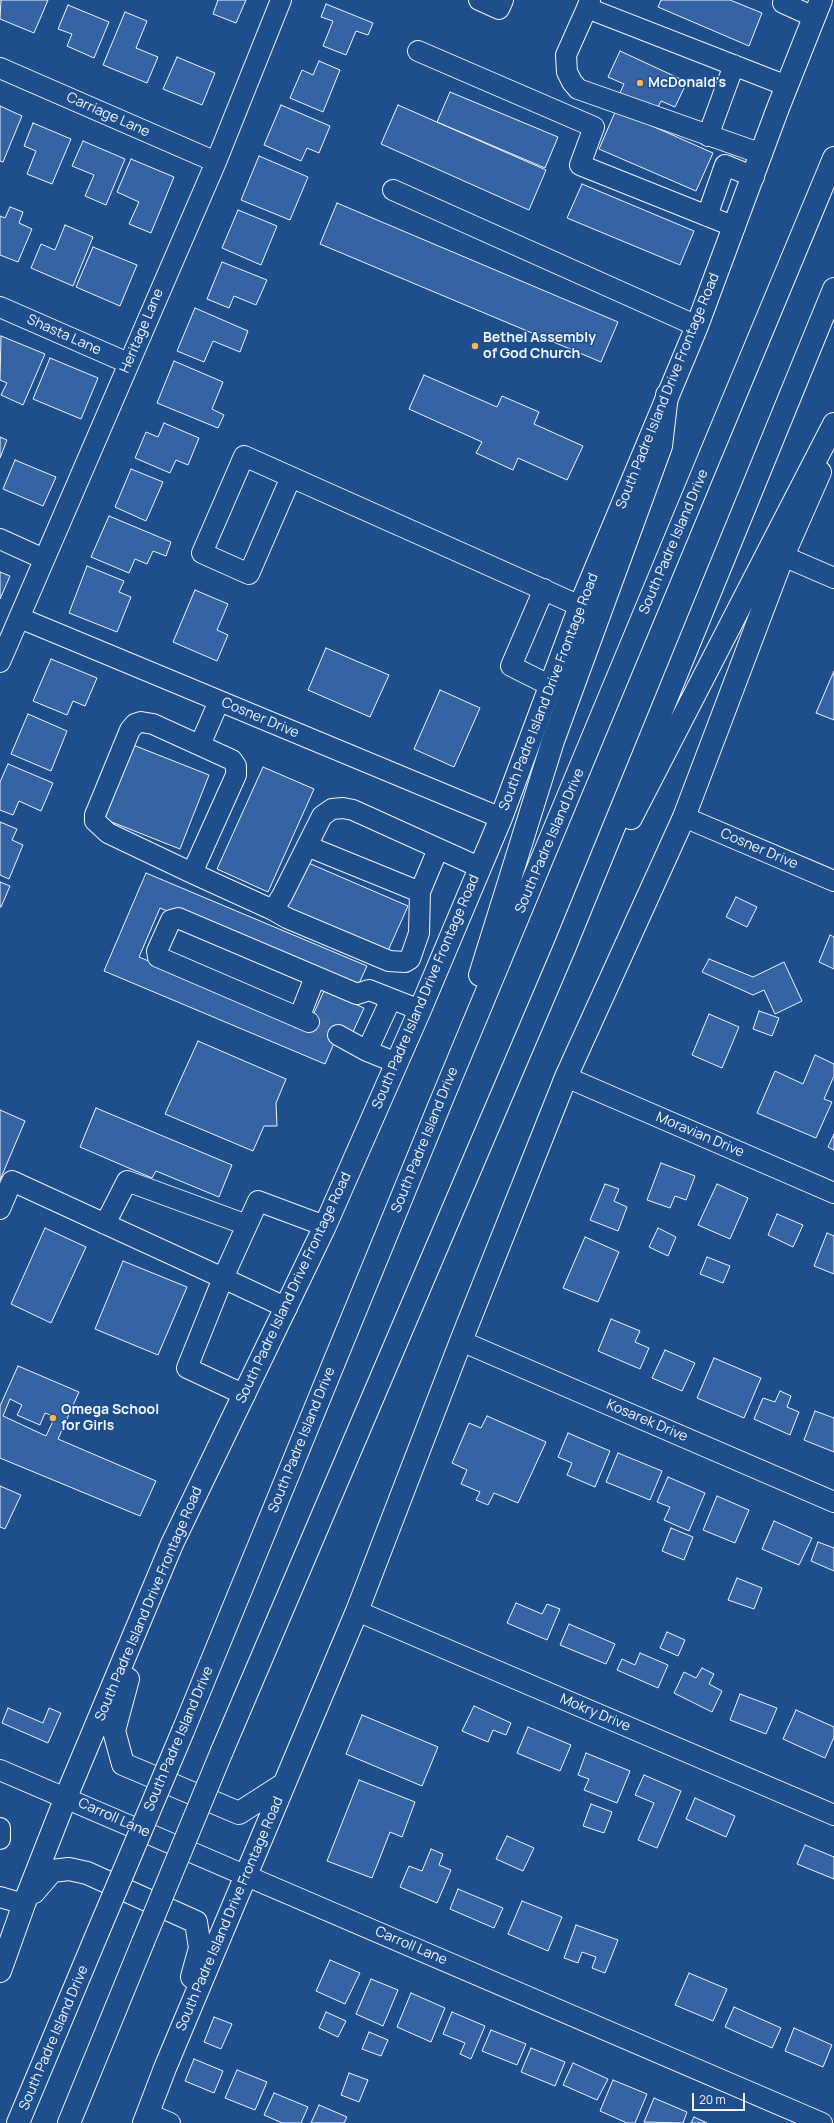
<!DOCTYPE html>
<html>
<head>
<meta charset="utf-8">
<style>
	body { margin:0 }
	#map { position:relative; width:834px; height:2123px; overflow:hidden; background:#1f4e8c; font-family:Manrope,sans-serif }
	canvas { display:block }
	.scale { position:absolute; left:692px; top:2093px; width:53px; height:18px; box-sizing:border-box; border:2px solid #f2f6ff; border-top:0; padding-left:5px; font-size:12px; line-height:14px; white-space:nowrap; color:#f2f6ff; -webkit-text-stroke:3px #1f4e8c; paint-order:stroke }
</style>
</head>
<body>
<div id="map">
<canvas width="834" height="2123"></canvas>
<div class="scale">20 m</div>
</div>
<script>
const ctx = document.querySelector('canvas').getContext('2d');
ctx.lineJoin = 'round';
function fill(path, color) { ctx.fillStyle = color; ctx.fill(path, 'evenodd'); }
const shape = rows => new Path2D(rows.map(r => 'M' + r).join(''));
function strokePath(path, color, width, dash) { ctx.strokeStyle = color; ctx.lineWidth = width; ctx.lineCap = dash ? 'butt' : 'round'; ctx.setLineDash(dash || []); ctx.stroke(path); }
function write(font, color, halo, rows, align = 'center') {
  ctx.font = font + ' Manrope,sans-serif'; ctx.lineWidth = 3; ctx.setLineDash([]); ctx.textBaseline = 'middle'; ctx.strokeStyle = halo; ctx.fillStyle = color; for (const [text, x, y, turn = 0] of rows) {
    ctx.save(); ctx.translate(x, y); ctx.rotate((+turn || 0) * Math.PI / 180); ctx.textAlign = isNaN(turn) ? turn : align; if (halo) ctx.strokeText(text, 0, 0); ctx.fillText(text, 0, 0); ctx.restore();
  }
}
const building = shape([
	[1,0,48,0,34,33,0,19,1,0],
	[218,0,246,0,236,23,213,14,218,0],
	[661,0,730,0,762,13,749,46,658,7,661,0],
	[326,4,373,23,368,35,356,31,346,55,323,46,333,21,321,17,326,4],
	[68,5,109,22,94,58,67,46,72,34,58,29,68,5],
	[125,12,147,21,136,48,158,57,147,83,103,65,125,12],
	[620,51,687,82,675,107,661,101,656,111,619,95,624,84,608,77,620,51],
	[177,57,215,73,202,105,163,89,177,57],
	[319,61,340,70,323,112,290,98,302,70,313,75,319,61],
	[450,92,558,137,545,168,437,122,450,92],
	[281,105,330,126,319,153,307,148,301,161,264,145,281,105],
	[398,105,546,170,529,210,381,144,398,105],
	[0,106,22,116,3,162,0,161,0,106],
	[616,110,713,153,696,191,599,149,616,110],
	[33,123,71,139,52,184,27,174,36,151,24,146,33,123],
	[83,141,125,159,106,205,85,196,94,175,72,166,83,141],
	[259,156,308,177,290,220,241,200,259,156],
	[131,159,174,177,151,233,129,224,139,202,117,192,131,159],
	[582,184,694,231,680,265,567,218,582,184],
	[337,203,618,322,601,362,320,244,337,203],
	[10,207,23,212,19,223,32,229,18,262,0,255,0,216,5,218,10,207],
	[238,210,277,226,261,265,222,248,238,210],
	[65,225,93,237,73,286,31,268,41,244,55,250,65,225],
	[93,247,137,265,120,306,76,287,93,247],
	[222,262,267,280,256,305,234,296,229,308,207,299,222,262],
	[195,308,248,331,240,352,213,341,204,362,177,351,195,308],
	[1,336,45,354,23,405,1,395,7,383,0,380,1,336],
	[50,358,98,378,81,419,33,399,50,358],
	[174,361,223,382,212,409,224,415,218,428,157,403,174,361],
	[424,375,497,407,502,396,539,412,534,424,583,446,567,480,518,458,513,470,476,453,482,442,409,409,424,375],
	[164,423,199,438,188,465,176,460,170,473,135,458,146,432,158,437,164,423],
	[0,437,7,440,0,458,0,437],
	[15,460,56,477,43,506,3,489,15,460],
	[131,469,163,482,146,521,115,507,131,469],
	[109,516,171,542,166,556,153,551,147,564,135,559,129,573,91,557,109,516],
	[87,566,124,581,119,592,131,597,117,632,69,613,87,566],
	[0,572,10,576,0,599,0,572],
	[195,590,228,604,217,630,228,635,217,661,173,642,195,590],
	[326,648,389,675,370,717,308,690,326,648],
	[51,659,97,678,85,706,73,701,67,715,33,701,51,659],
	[834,671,834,720,816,713,834,671],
	[440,690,480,708,454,767,414,749,440,690],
	[28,714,67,731,51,771,11,754,28,714],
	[128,743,209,775,180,849,99,817,128,743],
	[8,764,53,783,41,811,19,801,13,815,0,810,0,782,8,764],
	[263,767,314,789,268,892,217,869,263,767],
	[0,822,17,829,12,840,23,845,9,879,0,875,0,822],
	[306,862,408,906,387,953,285,909,306,862],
	[146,873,367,966,356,990,160,908,139,957,307,1028,324,991,364,1008,353,1032,341,1027,325,1064,104,971,146,873],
	[0,882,10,886,1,907,0,907,0,882],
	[736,897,757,907,747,927,726,917,736,897],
	[830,935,834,937,834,969,819,962,830,935],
	[709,959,753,977,784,962,802,1001,775,1014,764,990,753,995,702,972,709,959],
	[759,1011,779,1018,772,1036,753,1029,759,1011],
	[709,1014,739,1027,722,1068,692,1055,709,1014],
	[198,1041,286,1079,276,1103,277,1126,264,1126,253,1151,165,1114,198,1041],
	[815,1055,834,1064,834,1076,824,1099,832,1102,816,1138,757,1113,775,1071,803,1084,815,1055],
	[96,1108,232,1165,219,1197,156,1171,152,1178,80,1147,96,1108],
	[0,1110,25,1121,0,1180,0,1110],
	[834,1134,834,1150,828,1147,834,1134],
	[661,1163,695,1176,686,1200,675,1196,670,1208,647,1200,661,1163],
	[605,1184,619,1189,614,1201,627,1207,618,1231,590,1220,605,1184],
	[717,1184,748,1198,730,1239,698,1225,717,1184],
	[777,1214,803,1225,793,1247,768,1235,777,1214],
	[45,1228,86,1247,51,1323,11,1304,45,1228],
	[658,1228,676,1237,668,1256,649,1247,658,1228],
	[827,1233,834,1236,834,1274,814,1266,827,1233],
	[585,1237,619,1252,598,1302,563,1288,585,1237],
	[707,1257,730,1266,723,1283,700,1274,707,1257],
	[123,1261,187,1287,158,1355,95,1329,123,1261],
	[611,1319,640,1331,635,1342,649,1348,640,1369,598,1351,611,1319],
	[665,1350,695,1363,682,1391,652,1378,665,1350],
	[714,1358,761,1378,744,1418,697,1398,714,1358],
	[18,1366,79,1392,58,1439,156,1481,140,1516,0,1458,0,1406,18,1366],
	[10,1399,22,1405,17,1415,40,1425,45,1413,55,1417,46,1436,3,1416,10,1399],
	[780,1391,791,1396,787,1407,799,1412,790,1435,754,1419,763,1398,775,1402,780,1391],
	[815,1411,834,1418,834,1452,804,1440,815,1411],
	[487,1416,546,1442,518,1503,494,1493,488,1505,476,1500,480,1492,461,1484,467,1470,452,1463,469,1423,481,1428,487,1416],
	[568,1433,610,1451,595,1487,567,1475,572,1463,558,1457,568,1433],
	[618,1453,662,1471,650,1500,606,1482,618,1453],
	[668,1477,705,1493,689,1531,664,1520,670,1507,657,1502,668,1477],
	[0,1486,21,1495,5,1529,0,1527,0,1486],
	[717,1496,749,1510,735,1543,703,1530,717,1496],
	[774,1521,812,1538,799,1565,762,1549,774,1521],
	[671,1528,693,1537,684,1560,662,1551,671,1528],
	[818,1542,834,1548,834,1571,811,1561,818,1542],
	[737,1578,762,1588,754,1609,728,1600,737,1578],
	[516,1603,542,1614,547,1604,560,1609,547,1640,507,1623,516,1603],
	[569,1624,615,1644,606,1664,560,1645,569,1624],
	[667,1632,685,1640,678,1656,660,1648,667,1632],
	[640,1653,668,1665,658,1688,617,1670,622,1659,635,1665,640,1653],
	[702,1668,714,1674,709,1684,722,1691,712,1712,674,1693,684,1672,696,1678,702,1668],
	[740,1694,777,1708,766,1734,730,1720,740,1694],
	[474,1706,511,1723,506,1735,493,1730,488,1742,462,1731,474,1706],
	[8,1708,43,1723,49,1708,61,1713,48,1743,2,1723,8,1708],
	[796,1710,834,1727,834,1737,825,1758,783,1739,796,1710],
	[362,1715,438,1747,422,1786,346,1754,362,1715],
	[528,1727,571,1745,560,1771,517,1753,528,1727],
	[586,1753,630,1771,617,1803,584,1790,589,1779,578,1775,586,1753],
	[644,1775,681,1791,657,1848,638,1840,654,1803,635,1795,644,1775],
	[359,1780,415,1802,402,1837,390,1832,372,1878,327,1861,359,1780],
	[695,1798,735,1816,726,1837,686,1819,695,1798],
	[591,1804,612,1812,604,1833,583,1826,591,1804],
	[507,1836,534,1848,523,1871,496,1859,507,1836],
	[805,1845,834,1857,834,1879,797,1864,805,1845],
	[431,1849,443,1854,439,1865,451,1870,437,1903,400,1887,409,1866,422,1871,431,1849],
	[458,1889,503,1908,494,1928,450,1909,458,1889],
	[522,1901,562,1917,548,1951,508,1934,522,1901],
	[576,1925,618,1940,605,1973,592,1968,596,1957,582,1952,578,1963,564,1958,576,1925],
	[330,1960,360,1973,345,2004,316,1991,330,1960],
	[689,1973,727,1989,713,2021,675,2005,689,1973],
	[371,1979,398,1990,383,2026,356,2014,371,1979],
	[411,1993,445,2008,431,2042,397,2027,411,1993],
	[734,2007,781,2028,772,2048,725,2027,734,2007],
	[326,2012,346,2021,338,2037,319,2028,326,2012],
	[452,2012,485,2026,471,2059,460,2054,465,2043,443,2034,452,2012],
	[214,2017,232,2024,221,2049,204,2042,214,2017],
	[794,2028,832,2045,823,2067,785,2051,794,2028],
	[491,2030,526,2044,517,2065,482,2051,491,2030],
	[369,2032,388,2040,381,2056,362,2049,369,2032],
	[531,2048,565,2062,555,2086,521,2072,531,2048],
	[194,2059,223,2071,214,2093,185,2081,194,2059],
	[573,2063,608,2079,597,2100,563,2085,573,2063],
	[237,2070,267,2082,255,2110,225,2098,237,2070],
	[349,2073,368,2080,359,2102,341,2095,349,2073],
	[613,2080,647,2094,635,2123,627,2123,600,2111,613,2080],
	[274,2093,308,2107,301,2123,282,2123,264,2115,274,2093],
	[654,2098,687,2112,683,2123,644,2122,654,2098],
	[319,2105,347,2117,344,2123,311,2123,319,2105],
	[694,2117,707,2123,691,2123,694,2117]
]);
fill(building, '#3563a3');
strokePath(building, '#f2f6ff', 1);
strokePath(shape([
	[309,1022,338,1035]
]), '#3f679d', 20, [20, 10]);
const minor = shape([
	[479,0,499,9,503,0],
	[590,0,587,8,787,86],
	[784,0,783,3,814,17],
	[587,8,566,55,567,72,572,82,578,89,762,154],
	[418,51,594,127,580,165,735,227],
	[0,68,216,162],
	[708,136,734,65],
	[393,190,697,326],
	[707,216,725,165,754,177],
	[0,307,128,363],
	[291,477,249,574,202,553,244,456,580,606],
	[0,539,44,559],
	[783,556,834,578],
	[544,589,511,666,549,685],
	[20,618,501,818],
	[0,662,216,162,281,0],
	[200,745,219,701],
	[684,817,834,881],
	[307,846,420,892],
	[192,873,236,775,236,766,232,760,153,724,141,722,135,724,130,730,95,815,95,821,108,833,192,873,273,910,282,896,322,816,332,809,343,808,353,810,479,867],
	[273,910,287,918,389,961,405,962,410,959,419,933,420,892,438,849],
	[299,1018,315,977],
	[309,1022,158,957,157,951,171,920,178,918,357,994,369,990,420,1010],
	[338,1035,367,1051,397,1063],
	[367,1051,391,999],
	[566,1077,834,1193],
	[0,1209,12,1181,223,1278,187,1368,245,1395],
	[105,1224,127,1181,247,1225],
	[287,1308,223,1278,258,1201,325,1226],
	[461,1341,834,1502],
	[357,1611,834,1815],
	[0,1770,822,2123],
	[0,1828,0,1839],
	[0,1897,24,1904],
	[149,2114,170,2123]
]);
const major = shape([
	[128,1679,114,1731,123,1764,239,1813,284,1784],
	[34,1892,52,1871,69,1869,87,1873,196,1922,200,1948,192,1977],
	[0,1971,24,1904,66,1797,172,1544,325,1226,420,1010,501,818,580,606,697,326,778,108,821,0],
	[144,2123,165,2068,357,1611,461,1341,566,1077,684,817,783,556,820,472]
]);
const highway = shape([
	[631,818,834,424],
	[480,975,553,741,661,446,667,395],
	[183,1731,440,1104,834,158],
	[222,1751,564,949,834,289],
	[18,2123,98,1932],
	[69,2123,143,1942]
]);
strokePath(minor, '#f2f6ff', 22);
strokePath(major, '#f2f6ff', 24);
strokePath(highway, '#f2f6ff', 24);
strokePath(minor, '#1f4e8c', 20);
strokePath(major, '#1f4e8c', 22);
strokePath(highway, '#1f4e8c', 22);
const highwayBridge = shape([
	[98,1932,183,1731],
	[143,1942,222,1751]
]);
strokePath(highwayBridge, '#f2f6ff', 24, []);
strokePath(highwayBridge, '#1f4e8c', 22);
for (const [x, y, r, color] of [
	[640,83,4,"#ffb74d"],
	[475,346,4,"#ffb74d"],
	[53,1418,4,"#ffb74d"]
]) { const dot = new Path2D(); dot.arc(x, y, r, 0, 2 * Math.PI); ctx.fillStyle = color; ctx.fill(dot); strokePath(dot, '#1f4e8c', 1.5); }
write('bold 14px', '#f2f6ff', '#1f4e8c', [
	["McDonald's",648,83],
	["Bethel Assembly",483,338],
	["of God Church",483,354],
	["Omega School",61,1410],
	["for Girls",61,1426]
], 'left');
write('14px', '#f2f6ff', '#1f4e8c', [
	["Carriage Lane",108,115,24],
	["Heritage Lane",142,331,-67],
	["Shasta Lane",64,335,24],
	["South Padre Island Drive Frontage Road",668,391,-68],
	["South Padre Island Drive",674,542,-67],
	["South Padre Island Drive Frontage Road",549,692,-69],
	["Cosner Drive",260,718,23],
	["South Padre Island Drive",550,841,-67],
	["Cosner Drive",759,849,23],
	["South Padre Island Drive Frontage Road",426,992,-67],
	["Moravian Drive",700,1135,23],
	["South Padre Island Drive",425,1140,-68],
	["South Padre Island Drive Frontage Road",294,1288,-65],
	["Kosarek Drive",647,1421,23],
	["South Padre Island Drive",302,1440,-68],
	["South Padre Island Drive Frontage Road",149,1604,-67],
	["Mokry Drive",595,1713,23],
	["South Padre Island Drive",179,1739,-67],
	["Carroll Lane",114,1818,24],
	["South Padre Island Drive Frontage Road",230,1914,-67],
	["Carroll Lane",411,1946,23],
	["South Padre Island Drive",54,2038,-67]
]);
</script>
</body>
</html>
